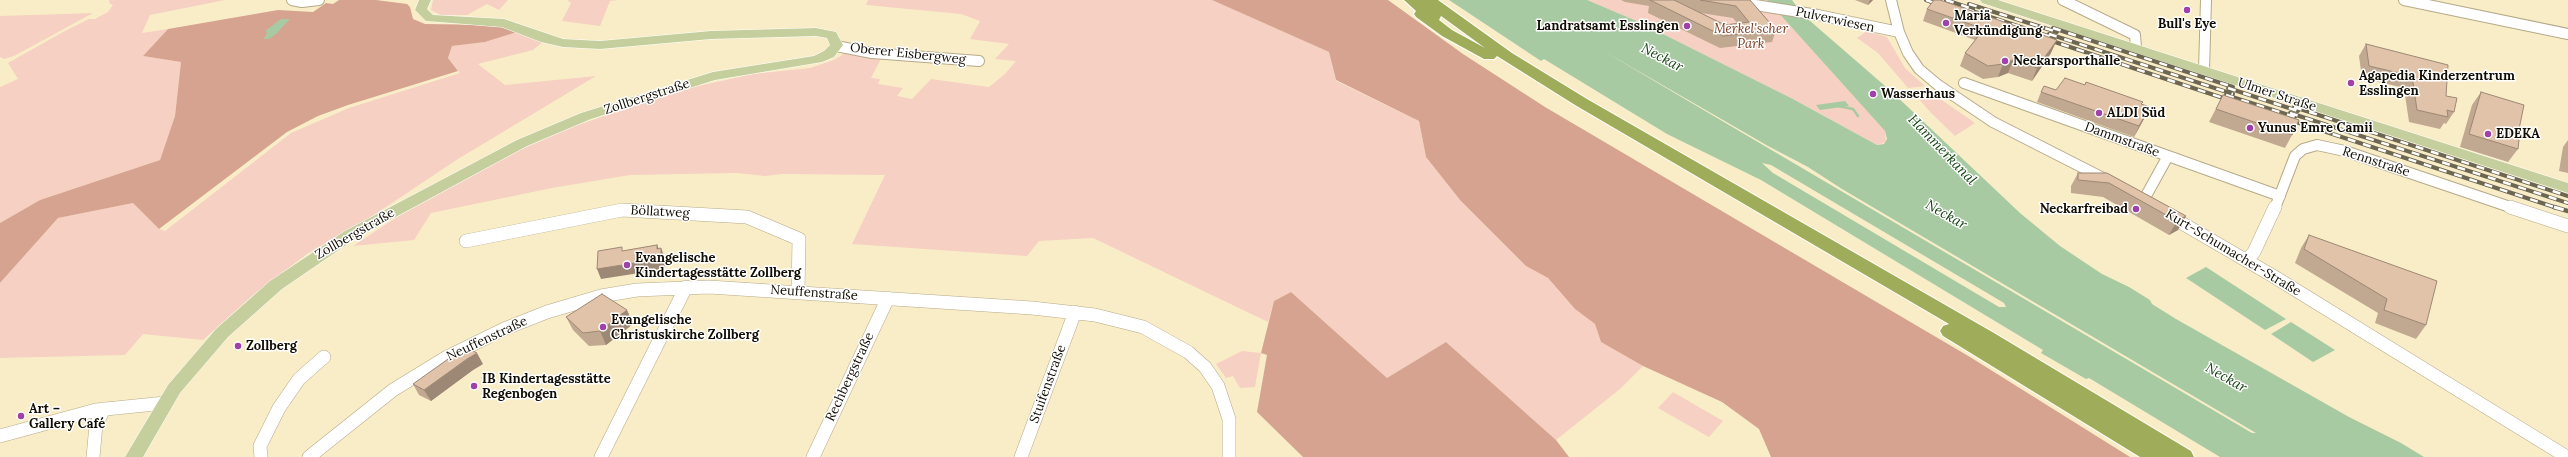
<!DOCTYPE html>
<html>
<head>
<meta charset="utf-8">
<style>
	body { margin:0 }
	canvas { display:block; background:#f9edc8 }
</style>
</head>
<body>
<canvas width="2568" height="457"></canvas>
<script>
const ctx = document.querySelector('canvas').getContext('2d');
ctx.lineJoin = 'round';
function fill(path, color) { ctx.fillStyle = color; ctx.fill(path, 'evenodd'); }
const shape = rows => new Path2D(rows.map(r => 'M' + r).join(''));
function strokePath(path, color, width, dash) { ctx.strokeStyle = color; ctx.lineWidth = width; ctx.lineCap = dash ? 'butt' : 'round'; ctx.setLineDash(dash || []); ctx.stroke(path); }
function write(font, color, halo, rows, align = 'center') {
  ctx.font = font + ' Lora,serif'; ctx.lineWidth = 3; ctx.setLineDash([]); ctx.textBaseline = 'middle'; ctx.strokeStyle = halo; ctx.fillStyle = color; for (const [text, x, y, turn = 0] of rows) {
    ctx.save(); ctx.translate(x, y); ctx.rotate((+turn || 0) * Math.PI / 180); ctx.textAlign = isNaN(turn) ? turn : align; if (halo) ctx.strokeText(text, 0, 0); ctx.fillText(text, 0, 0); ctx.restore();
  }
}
fill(shape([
	[109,0,225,0,150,15,142,33,168,29,143,56,181,62,175,116,160,160,40,200,0,223,0,87,18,79,8,63,63,32,89,19,95,19,108,12,113,5,110,4],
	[433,0,508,0,499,10,487,4,467,15,441,15,431,10],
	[567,0,619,0,610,1,600,26,562,21,571,3],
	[868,0,1212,0,1329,52,1336,81,1419,121,1426,157,1460,200,1526,266,1548,278,1575,309,1595,324,1601,342,1643,366,1620,389,1556,440,1446,342,1387,378,1291,292,1274,301,1268,322,1093,238,1039,241,1027,256,852,244,885,175,782,174,765,176,737,173,630,175,552,188,431,213,414,240,353,246,397,217,524,148,578,125,680,90,753,74,810,68,834,60,848,51,883,55,871,78,880,79,878,84,903,88,897,96,912,99,931,79,989,87,1005,74,1016,61,995,59,1009,44,970,39,980,21,961,14,866,5],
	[1587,0,1767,0,1885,131,1886,142,1877,145,1791,98,1639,22],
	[93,13,14,56,4,59,0,57,0,16],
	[1867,31,1887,37,1905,68,1925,86,1908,88,1878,53,1857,38],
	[517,32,543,42,533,50,478,64,505,85,596,76,458,159,368,219,307,254,253,295,203,340,143,334,125,355,0,358,0,283,58,218,133,203,159,229,165,231,291,133,349,108,460,73,448,58,452,46,485,42],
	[1924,89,1933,94,1975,123,1955,136,1931,113,1912,91],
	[1242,351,1261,353,1255,387,1240,388,1233,376,1226,378,1216,364],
	[1673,392,1723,421,1709,437,1658,408]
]), '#f6d0c2');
fill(shape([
	[339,0,376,0,407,4,410,7,413,19,425,24,495,25,517,32,485,42,452,46,448,58,458,71,348,105,318,116,287,132,159,229,133,203,58,218,0,283,0,223,40,200,160,160,175,116,181,62,143,56,168,29,278,10,313,12,326,3,333,4],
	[1212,0,1388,0,1463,54,1545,107,1970,357,2130,457,1771,457,1759,429,1722,402,1643,366,1601,342,1595,324,1575,309,1548,278,1526,266,1460,200,1426,157,1419,121,1336,80,1329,52],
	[1291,292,1387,378,1446,342,1556,440,1569,457,1303,457,1257,412,1267,355,1261,353,1274,301]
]), '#d6a391');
fill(shape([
	[1449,0,1587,0,1639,22,1791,98,1877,145,1884,144,1887,139,1885,131,1767,0,1792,0,1802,14,1892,92,2020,213,2060,246,2102,274,2129,287,2150,300,2152,304,2176,319,2349,417,2401,443,2424,457,2220,457,2089,378,2086,379,2041,353,2043,350,1761,180,1667,134,1544,59,1541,61],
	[1600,49,1768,146,1808,167,1842,189,2256,433,2252,433],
	[1762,163,1771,165,1793,178,2004,303,2006,307,1999,307,1773,173],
	[281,19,290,19,276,34,269,39,264,39,267,32,265,31],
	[1845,101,1849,106,1820,110,1816,105],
	[2206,267,2286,319,2265,330,2186,278],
	[2291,322,2335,350,2313,362,2271,334]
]), '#a7caa3');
strokePath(shape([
	[1838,106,1853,109,1858,116]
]), '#a7caa3', 2.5);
const minorFar1 = shape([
	[292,0,302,2,319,0],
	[1724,0,1818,15,1899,32],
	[1891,0,1899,32,1908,53,1919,69,1938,85,1993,122,2109,181],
	[2063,0,2135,35,2136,48],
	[2404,0,2568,34],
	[836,46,872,53,979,61],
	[2204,71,2206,0],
	[1964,83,2280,196],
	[2147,194,2168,156],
	[2275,208,2295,156,2303,149,2317,145,2345,151,2513,208]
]);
const minor = shape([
	[2510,207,2568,226],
	[2168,215,2273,276,2567,457],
	[466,241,622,210,747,217,799,239,798,291],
	[2247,260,2254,252,2275,207],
	[0,436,96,410,165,403],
	[93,457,96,425,104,409],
	[261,457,260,446,279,408,299,379,324,357],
	[309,457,393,390,447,357,504,329,547,312,601,296,637,290,709,287,1032,308,1095,315,1143,327,1188,352,1205,367,1218,386,1229,419,1229,457],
	[601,457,686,287],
	[813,457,888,298],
	[1021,457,1075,312]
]);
const major = shape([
	[419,0,431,0,427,9,433,15,504,19,563,39,600,41,711,31,816,28,836,32,843,45,834,57,822,62,715,80,591,119,527,146,355,239,282,289,228,337,180,393,143,457,125,457,168,385,216,329,270,281,345,231,517,140,581,113,713,72,814,56,824,51,830,45,827,38,816,36,711,39,600,49,563,47,541,42,502,27,426,21,415,10,419,0],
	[1980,0,1998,0,2568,183,2568,193,1982,3,1980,0]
]);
const highway = shape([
	[1404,0,1438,0,1512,53,1587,99,1994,333,2191,451,2194,457,2140,457,1943,336,1940,331,1943,326,1949,324,1575,105,1497,56,1494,59,1484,59,1442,36,1416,17,1414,14,1416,11,1404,0],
	[1441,16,1485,48,1452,30,1439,20,1441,16]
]);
strokePath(minorFar1, '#b6aa88', 12);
strokePath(minor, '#b6aa88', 14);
strokePath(major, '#fff', 1);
strokePath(highway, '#fff', 2);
strokePath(minorFar1, '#fff', 10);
strokePath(minor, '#fff', 13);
fill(major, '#c5ce9d');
fill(highway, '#9fad5b');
const railFar1 = shape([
	[1926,0,1943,6],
	[1946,0,1973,9],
	[1969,4,2057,32],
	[1966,9,2054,38],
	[2053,28,2233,87],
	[2049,34,2233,94],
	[2046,39,2232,101],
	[2228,88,2298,111],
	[2226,95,2295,117],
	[2294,107,2568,196],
	[2290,113,2568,203],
	[2287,119,2557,208]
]);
const rail = shape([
	[2554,207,2568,211]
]);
strokePath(railFar1, '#6d6651', 4);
strokePath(rail, '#6d6651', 4.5);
strokePath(railFar1, '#fff', 2.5, [8]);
strokePath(rail, '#fff', 3, [10]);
fill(shape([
	[1621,0,1750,0,1776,30,1772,42,1720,48,1648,13,1649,6,1625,2],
	[1701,13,1733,18,1737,23,1725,25],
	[1855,0,1873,0,1868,5],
	[1927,9,2051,53,2032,81,2008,73,1998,77,1983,79,1960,66,1965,53,1975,40,1923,21],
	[2366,44,2446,96,2454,112,2446,124,2444,123,2440,129,2409,122,2404,88,2362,78,2359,56],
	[2056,90,2150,107,2145,117,2134,137,2037,102,2041,92],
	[2481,92,2517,139,2518,149,2508,162,2460,147,2472,105],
	[2223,95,2292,135,2285,148,2209,122],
	[2568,140,2568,173,2559,171,2563,147],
	[2078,173,2107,173,2186,216,2178,230,2169,235,2103,197,2071,193,2071,186],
	[2309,235,2426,325,2416,339,2375,323,2378,313,2295,263,2301,248],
	[627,310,633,324,606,345,589,346,573,330,566,317],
	[483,364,473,370,431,401,419,395,413,384]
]), '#c1a890');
fill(shape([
	[1870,0,1873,0,1868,5],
	[2057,40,2051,53,2032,81,2037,68],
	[2013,60,2008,73,1998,77,2003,64],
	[2150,107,2145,117,2134,137,2139,126],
	[2186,216,2178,230,2169,235,2177,221],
	[657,245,661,253,661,248,665,258,665,269,601,279,597,269,657,249],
	[627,310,633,324,606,345,600,331],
	[477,353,483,364,473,370,431,401,424,390,467,359]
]), '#9d8876');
const building = shape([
	[1650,0,1674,0,1725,25,1749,22,1736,6,1700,0,1750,0,1776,30,1723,36,1650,0],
	[1934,0,1940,0,2057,40,2037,68,2013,60,2003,64,1988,66,1965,53,1984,29,1927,9,1934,0],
	[2366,44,2448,65,2446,96,2457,98,2454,112,2447,110,2448,117,2417,110,2412,76,2369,66,2366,44],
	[2065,78,2085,85,2086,82,2143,102,2141,104,2150,107,2139,126,2041,92,2044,86,2056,90,2065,78],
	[2481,92,2524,105,2517,139,2519,140,2518,149,2469,134,2481,92],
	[2223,95,2299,120,2292,135,2216,109,2223,95],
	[2078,173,2107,173,2186,216,2177,221,2109,183,2078,180,2078,173],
	[2309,235,2437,281,2426,325,2384,310,2387,299,2304,249,2309,235],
	[657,245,657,249,661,248,661,259,597,269,598,251,622,247,622,251,657,245],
	[602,294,627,310,600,331,583,333,566,317,602,294],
	[465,347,477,353,467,359,424,390,413,384,465,347]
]);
fill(building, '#e0c3a8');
strokePath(building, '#9d8876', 1);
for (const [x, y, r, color] of [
	[2187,10,4,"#a041aa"],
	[1946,23,4,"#a041aa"],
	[1687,26,4,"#a041aa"],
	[2005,61,4,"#a041aa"],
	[2351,83,4,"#a041aa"],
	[1873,94,4,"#a041aa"],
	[2099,113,4,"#a041aa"],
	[2250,128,4,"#a041aa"],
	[2488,134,4,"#a041aa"],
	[2136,209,4,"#a041aa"],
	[627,265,4,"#a041aa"],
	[603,327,4,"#a041aa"],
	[238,346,4,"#a041aa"],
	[474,386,4,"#a041aa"],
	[21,416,4,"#a041aa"]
]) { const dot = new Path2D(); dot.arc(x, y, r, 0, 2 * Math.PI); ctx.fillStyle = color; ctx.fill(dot); strokePath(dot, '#fff', 1.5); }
write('bold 13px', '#110d03', '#fff', [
	["Mariä",1954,16],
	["Verkündigung",1954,31],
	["Bull's Eye",2187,24,"center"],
	["Landratsamt Esslingen",1679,26,"right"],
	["Neckarsporthalle",2013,61],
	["Agapedia Kinderzentrum",2359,76],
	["Esslingen",2359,91],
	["Wasserhaus",1881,94],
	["ALDI Süd",2107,113],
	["Yunus Emre Camii",2258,128],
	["EDEKA",2496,134],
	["Neckarfreibad",2128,209,"right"],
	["Evangelische",635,258],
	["Kindertagesstätte Zollberg",635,273],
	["Evangelische",611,320],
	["Christuskirche Zollberg",611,335],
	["Zollberg",246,346],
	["IB Kindertagesstätte",482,379],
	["Regenbogen",482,394],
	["Art –",29,409],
	["Gallery Café",29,424]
], 'left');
write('13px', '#110d03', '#fff', [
	["Pulverwiesen",1835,20,12],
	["Oberer Eisbergweg",908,54,6],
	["Ulmer Straße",2277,95,18],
	["Zollbergstraße",647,97,-18],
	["Dammstraße",2122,140,20],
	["Rennstraße",2376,162,18],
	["Böllatweg",660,212,3],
	["Zollbergstraße",355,234,-30],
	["Kurt-Schumacher-Straße",2233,253,31],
	["Neuffenstraße",814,293,4],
	["Neuffenstraße",487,339,-25],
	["Rechbergstraße",850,377,-65],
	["Stuifenstraße",1048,384,-70]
]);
write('italic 13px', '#793a22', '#fff', [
	["Merkel'scher",1751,29],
	["Park",1751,44]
]);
write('italic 14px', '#144412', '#fff', [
	["Neckar",1662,58,28],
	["Hammerkanal",1942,150,46],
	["Neckar",1946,215,30],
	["Neckar",2226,378,30]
]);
</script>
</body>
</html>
